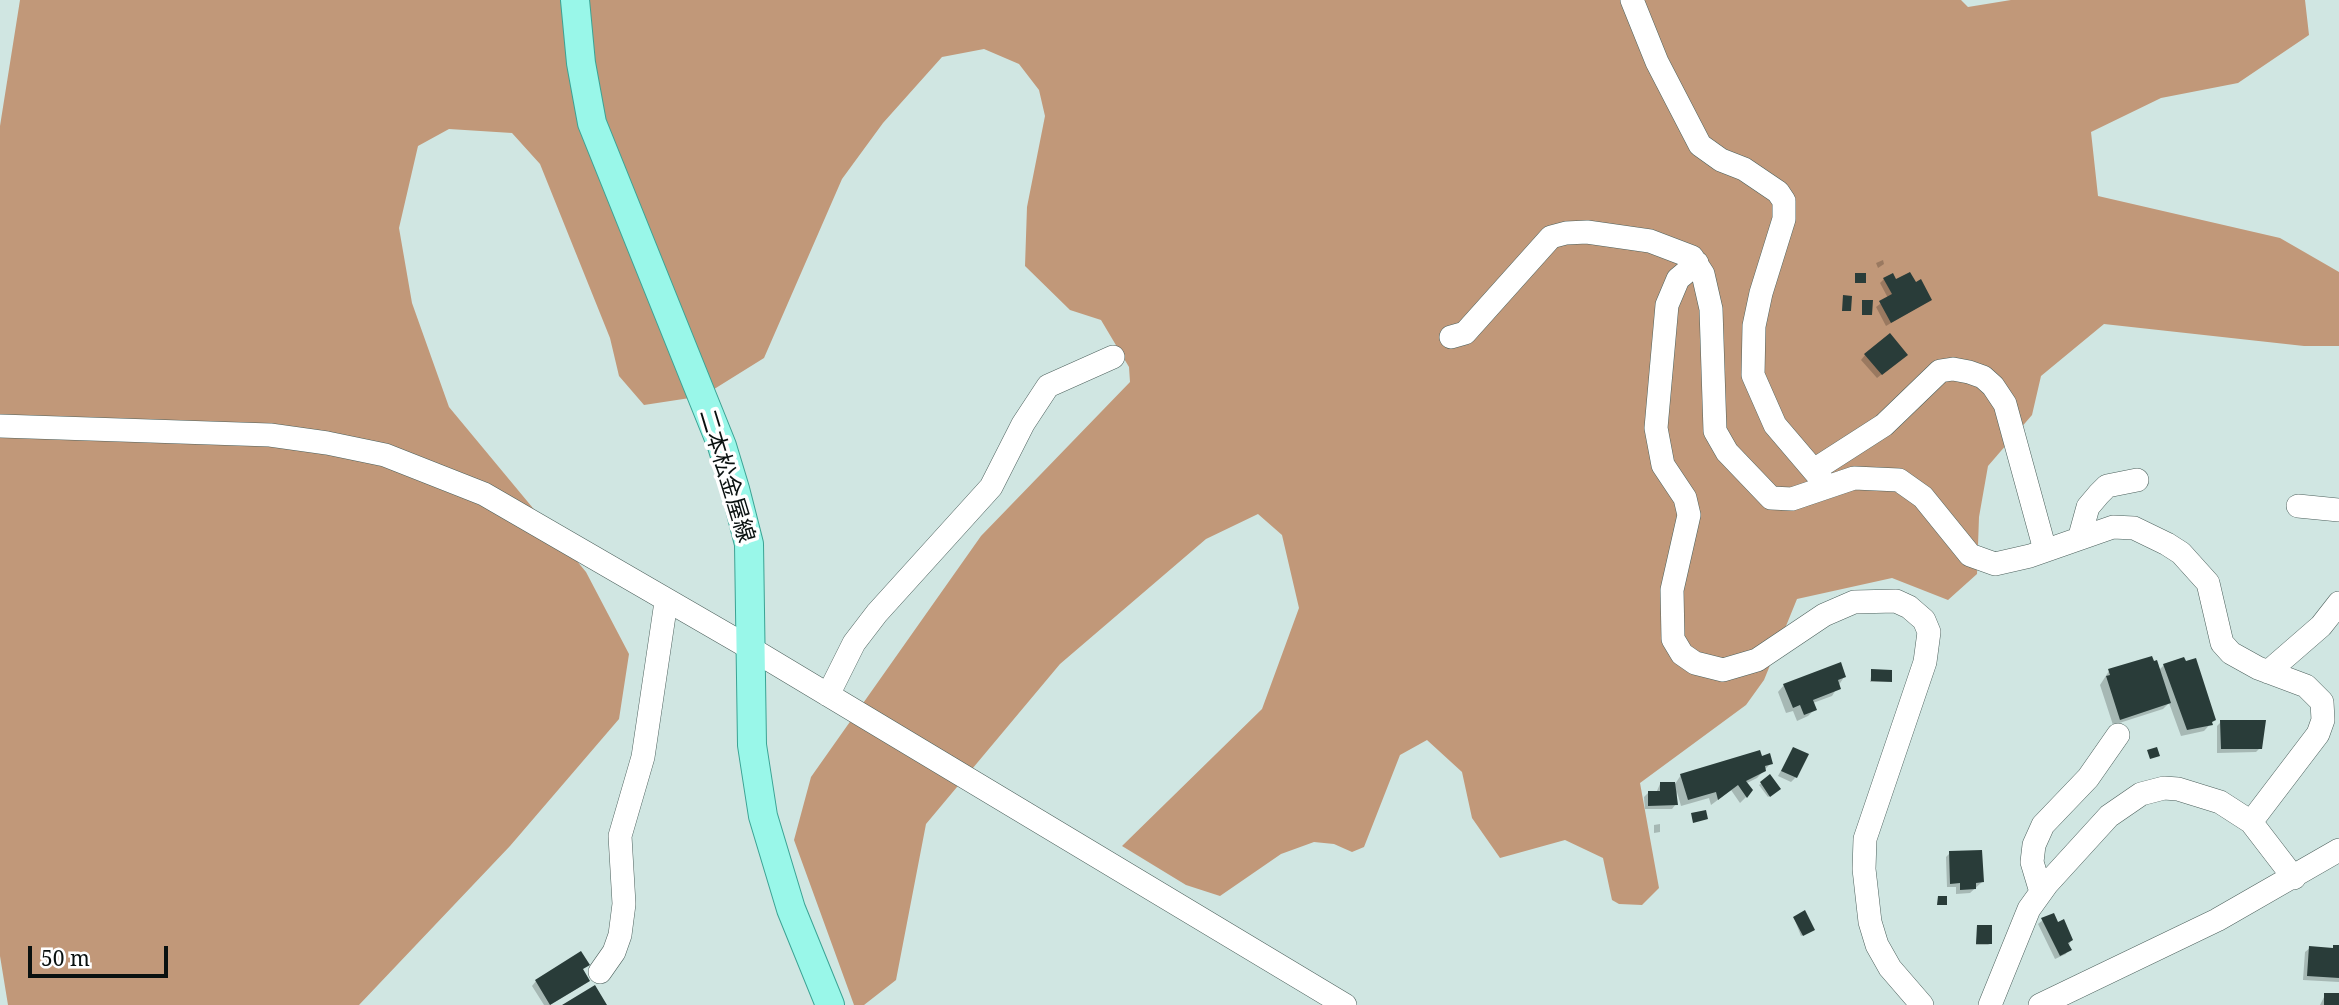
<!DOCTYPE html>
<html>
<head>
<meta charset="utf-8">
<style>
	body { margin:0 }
	#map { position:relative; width:2339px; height:1005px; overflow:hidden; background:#d0e6e2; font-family:"Noto Serif",serif }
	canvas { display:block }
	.scale { position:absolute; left:28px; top:946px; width:140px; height:32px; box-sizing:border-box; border:4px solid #0a1110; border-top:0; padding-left:9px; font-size:21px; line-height:24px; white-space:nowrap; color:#0a1110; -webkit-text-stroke:5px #fff; paint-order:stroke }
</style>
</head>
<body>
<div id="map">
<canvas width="2339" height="1005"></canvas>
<div class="scale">50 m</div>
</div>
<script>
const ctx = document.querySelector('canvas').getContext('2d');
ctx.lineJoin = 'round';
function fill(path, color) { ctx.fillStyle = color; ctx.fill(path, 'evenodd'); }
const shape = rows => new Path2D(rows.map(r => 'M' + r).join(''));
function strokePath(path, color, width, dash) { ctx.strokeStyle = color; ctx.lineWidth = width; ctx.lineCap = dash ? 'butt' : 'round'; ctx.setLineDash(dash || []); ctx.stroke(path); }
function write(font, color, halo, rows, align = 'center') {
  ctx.font = font + ' "Noto Serif","Noto Sans JP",serif'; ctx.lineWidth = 7; ctx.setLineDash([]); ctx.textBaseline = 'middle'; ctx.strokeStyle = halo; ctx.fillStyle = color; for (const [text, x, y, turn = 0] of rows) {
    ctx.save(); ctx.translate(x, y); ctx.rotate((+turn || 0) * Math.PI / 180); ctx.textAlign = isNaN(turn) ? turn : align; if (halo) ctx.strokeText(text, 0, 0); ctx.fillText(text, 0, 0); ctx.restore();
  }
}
fill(shape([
	[20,0,1961,0,1968,7,2011,0,2305,0,2309,35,2238,83,2161,98,2091,132,2098,196,2280,238,2339,272,2339,346,2304,346,2104,324,2041,376,2032,415,1988,466,1979,517,1977,574,1948,600,1892,578,1797,599,1764,680,1746,705,1640,783,1659,888,1642,905,1619,904,1612,900,1603,858,1565,840,1500,858,1472,818,1462,772,1427,740,1400,755,1364,847,1352,852,1334,844,1314,842,1281,854,1220,896,1186,885,1122,846,1262,709,1299,608,1282,535,1258,514,1206,539,1060,664,926,824,896,980,864,1005,854,1005,794,840,811,777,981,536,1130,382,1129,367,1101,320,1070,310,1025,266,1027,207,1045,116,1039,90,1019,64,984,49,942,57,883,123,842,179,764,358,703,396,644,405,619,376,610,338,540,164,512,133,449,129,418,146,399,228,412,303,449,407,586,572,629,654,619,719,510,846,359,1005,8,1005,0,956,0,126]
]), '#c19879');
fill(shape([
	[1883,260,1884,264,1878,268,1876,263],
	[1884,279,1915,284,1930,300,1886,326,1876,307,1888,298,1880,283],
	[1865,355,1901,359,1877,378,1861,360],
	[2184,664,2214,720,2204,731,2181,736,2169,703,2163,709,2113,725,2100,685,2109,671,2159,670,2164,665],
	[1872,671,1890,682,1870,682],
	[1844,677,1832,696,1813,703,1815,709,1808,716,1797,721,1793,711,1786,713,1778,692,1784,685],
	[2221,722,2260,748,2256,752,2217,753,2217,726],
	[1793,749,1796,777,1791,782,1778,776],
	[1760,758,1771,763,1757,778,1745,784,1746,797,1740,803,1731,790,1711,805,1709,798,1681,806,1677,792,1676,804,1672,809,1645,809,1644,797,1648,793,1656,793,1660,784,1675,784,1681,775],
	[1770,777,1779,789,1768,797,1759,785],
	[1660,824,1660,832,1654,833,1654,825],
	[1950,853,1982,882,1970,893,1956,894,1956,887,1947,887,1946,857],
	[1794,918,1811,931,1801,936],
	[2043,920,2057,924,2071,940,2066,954,2055,959,2038,924],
	[1978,926,1990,944,1988,945,1976,945],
	[2310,948,2339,948,2339,982,2303,980,2305,952],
	[588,965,581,970,583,985,550,1005,544,1005,532,986,536,981],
	[2325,995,2339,995,2339,1005,2320,1005]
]), '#0003');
fill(shape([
	[1910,272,1916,282,1921,279,1932,300,1891,323,1879,301,1892,294,1883,278,1893,273,1896,279],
	[1855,273,1866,273,1866,283,1855,283],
	[1843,295,1852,296,1851,311,1842,311],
	[1862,300,1873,300,1872,315,1862,315],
	[1890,333,1908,355,1882,375,1864,354],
	[2152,656,2154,661,2157,660,2171,703,2120,720,2106,676,2110,675,2108,669],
	[2184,657,2186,661,2196,658,2216,720,2212,722,2213,725,2187,730,2163,664],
	[1841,662,1846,677,1838,680,1841,689,1813,700,1817,710,1804,715,1800,705,1793,708,1783,684],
	[1871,669,1892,670,1892,682,1871,681],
	[2220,720,2266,720,2262,749,2221,749],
	[1793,747,1809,754,1797,778,1781,771],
	[2157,747,2160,756,2150,759,2147,750],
	[1760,750,1762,756,1770,753,1773,764,1765,766,1766,771,1746,781,1753,790,1747,798,1738,785,1718,800,1716,792,1688,800,1680,774],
	[1770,774,1781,789,1770,797,1760,782],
	[1660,782,1675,782,1678,805,1648,806,1648,791,1660,791],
	[1706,810,1708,819,1693,823,1691,813],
	[1982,850,1984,882,1976,883,1976,889,1960,890,1960,883,1950,884,1949,851],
	[1938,896,1947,896,1947,905,1937,905],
	[1805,910,1815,930,1803,936,1793,917],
	[2054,913,2058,922,2064,919,2073,940,2068,943,2072,950,2060,956,2041,918],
	[1977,925,1992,925,1992,944,1976,944],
	[2333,945,2339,945,2339,978,2307,976,2309,946,2333,948],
	[581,951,590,965,583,969,590,981,550,1005,535,980],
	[595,985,607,1005,562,1005],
	[2324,993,2339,993,2339,1005,2324,1005]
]), '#293c39');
const minor = shape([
	[1632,0,1657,62,1700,145,1721,160,1744,169,1778,192,1784,201,1784,219,1761,293,1754,326,1753,375,1775,425,1827,486],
	[1697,263,1678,279,1667,305,1656,428,1663,465,1685,498,1689,515,1672,590,1673,639,1682,654,1695,663,1723,670,1757,660,1824,615,1854,602,1896,601,1909,607,1924,620,1929,632,1925,662,1865,839,1864,869,1870,922,1877,945,1890,968,1922,1005],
	[1451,337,1465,333,1551,237,1566,233,1587,232,1650,241,1692,257,1703,274,1711,309,1715,431,1727,452,1771,498,1792,499,1854,478,1899,480,1923,497,1970,555,1995,564,2030,556,2113,527,2134,528,2167,544,2181,553,2208,583,2222,643,2231,653,2258,668,2306,686,2322,702,2323,720,2318,734,2251,822],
	[0,426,270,435,327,443,385,455,484,494,750,648,1345,1005],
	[1814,470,1884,425,1940,371,1953,369,1969,372,1983,377,1993,386,2005,404,2045,550],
	[2298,506,2339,510],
	[2080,536,2088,507,2099,494,2107,486,2137,480],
	[2268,672,2321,626,2339,603],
	[828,695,854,643,877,613,991,487,1023,424,1048,386,1113,357],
	[2041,892,2032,862,2034,845,2043,825,2088,778,2118,735],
	[600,972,614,952,620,935,624,904,620,836,643,757,666,602],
	[1990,1005,2029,909,2047,884,2109,816,2141,794,2164,788,2178,789,2220,802,2251,822,2294,878],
	[2040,1005,2217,920,2339,850]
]);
const major = shape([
	[575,0,581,63,592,123,722,446,735,489,749,544,752,745,763,816,791,909,830,1005]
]);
strokePath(minor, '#4c605c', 24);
strokePath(major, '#3ba394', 30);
strokePath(minor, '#fff', 23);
strokePath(major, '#99f7e9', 28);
write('23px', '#0a1110', '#fff', [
	["二本松金屋線",726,476,73]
]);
</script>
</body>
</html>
